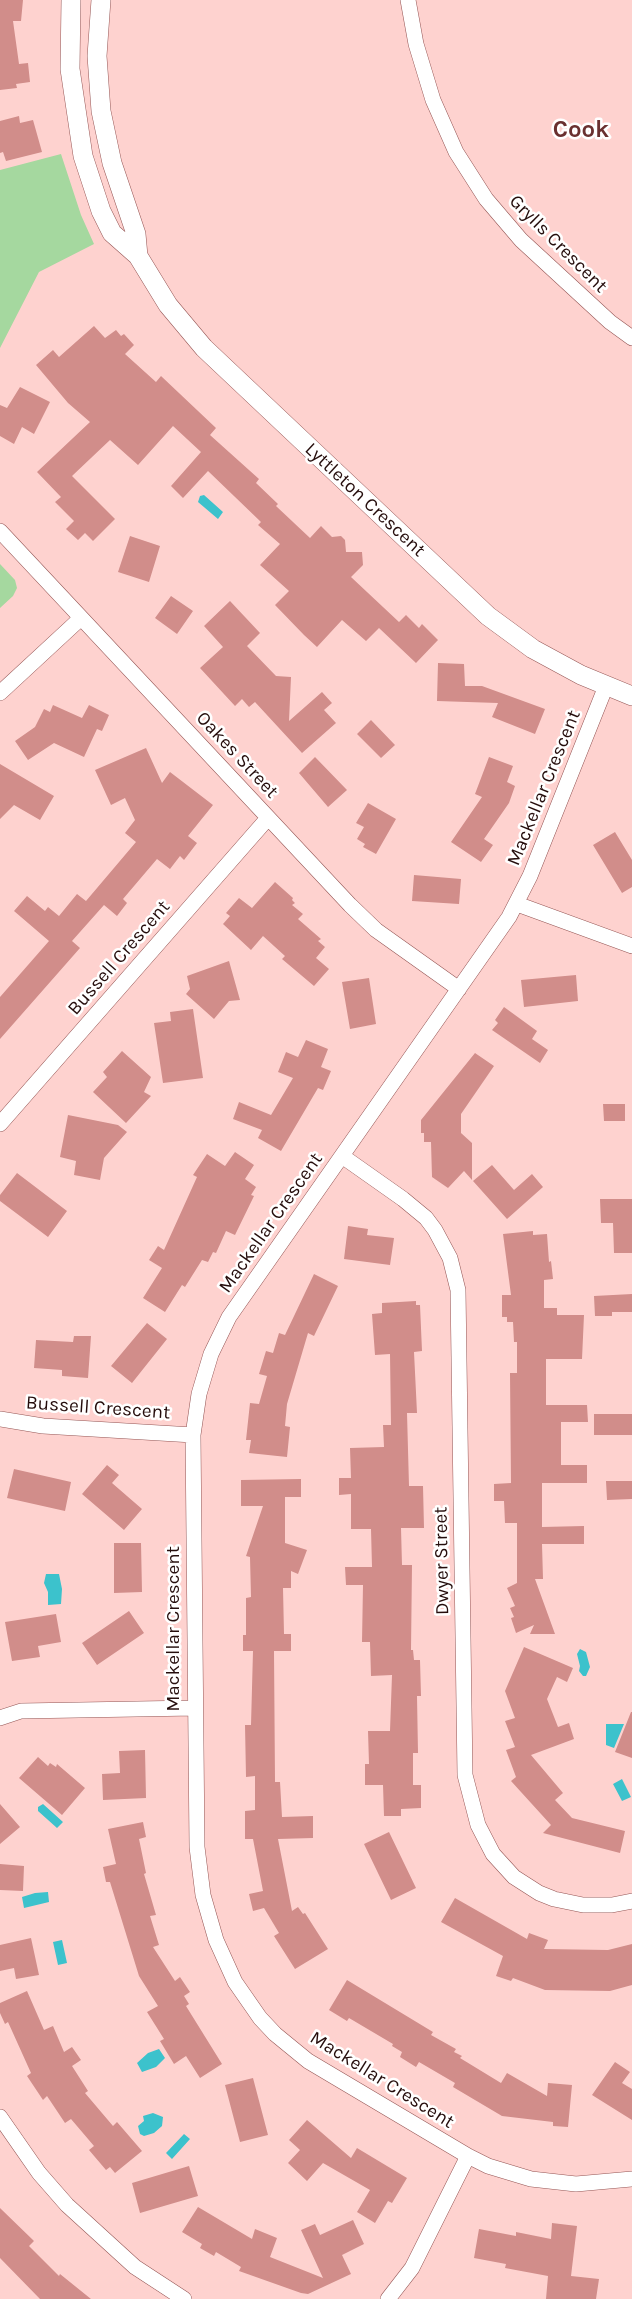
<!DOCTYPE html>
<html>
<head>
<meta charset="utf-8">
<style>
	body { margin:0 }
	canvas { display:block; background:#fed2cf }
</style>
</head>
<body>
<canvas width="632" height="2299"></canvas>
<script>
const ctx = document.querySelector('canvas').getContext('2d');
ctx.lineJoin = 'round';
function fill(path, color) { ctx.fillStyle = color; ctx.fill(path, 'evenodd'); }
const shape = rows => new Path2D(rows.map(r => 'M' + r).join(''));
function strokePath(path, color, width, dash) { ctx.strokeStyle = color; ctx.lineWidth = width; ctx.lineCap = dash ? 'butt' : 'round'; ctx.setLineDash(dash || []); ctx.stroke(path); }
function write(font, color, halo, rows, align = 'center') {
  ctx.font = font + ' Karla,sans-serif'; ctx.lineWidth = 5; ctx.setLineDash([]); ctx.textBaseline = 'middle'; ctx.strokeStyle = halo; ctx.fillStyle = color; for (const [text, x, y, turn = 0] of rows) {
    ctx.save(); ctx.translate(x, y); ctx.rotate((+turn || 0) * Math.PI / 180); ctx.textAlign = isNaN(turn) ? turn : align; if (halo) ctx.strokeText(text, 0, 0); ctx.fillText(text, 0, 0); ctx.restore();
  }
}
fill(shape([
	[61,154,81,215,94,244,39,272,0,348,0,170],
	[0,564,15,580,17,588,13,596,0,608]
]), '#a5d89f');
fill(shape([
	[204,495,223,512,218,519,198,502,200,496],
	[46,1574,59,1574,62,1589,61,1604,48,1605,48,1592,44,1583],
	[580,1649,586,1652,590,1667,586,1676,583,1676,579,1671,580,1666,577,1654],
	[606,1724,624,1724,614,1748,606,1745],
	[622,1779,631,1797,622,1801,613,1784],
	[43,1804,63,1822,57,1828,38,1811,38,1807],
	[48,1892,49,1902,24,1908,22,1897,35,1893],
	[62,1940,67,1963,58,1965,53,1942],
	[159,2049,165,2058,156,2067,142,2072,137,2063,148,2053],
	[153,2113,163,2117,162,2126,154,2133,144,2136,140,2134,138,2126,144,2121,143,2116],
	[184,2134,190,2139,172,2159,166,2153]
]), '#3cc2cc');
fill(shape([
	[0,0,23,0,21,21,13,21,19,64,28,63,30,82,16,84,17,88,0,90],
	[19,116,20,123,33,120,42,152,6,161,3,152,0,153,0,121],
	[94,326,105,338,116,330,121,336,124,334,134,345,125,354,156,382,161,376,216,428,210,435,259,479,256,483,278,504,276,506,310,538,321,526,332,537,341,536,345,540,346,552,362,552,363,565,351,577,399,622,406,615,419,628,422,624,438,640,416,663,379,628,366,641,342,620,317,647,304,635,275,605,289,591,260,565,280,544,258,525,261,522,208,471,183,498,171,486,201,452,173,426,138,465,110,440,72,476,115,519,93,541,85,533,78,540,66,529,74,521,55,502,61,497,37,472,90,422,68,403,36,365,53,350,59,357],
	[20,387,50,402,34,434,22,427,14,444,0,436,0,405,7,408],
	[130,536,160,546,149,582,118,572],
	[171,596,193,611,177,634,155,618],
	[230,601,260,633,247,646,276,676,291,677,289,721,322,692,332,703,324,710,336,723,302,753,255,702,249,707,242,699,235,706,200,668,223,647,204,626],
	[438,663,464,664,465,686,482,686,545,709,535,734,492,717,498,703,437,701],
	[53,705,82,718,89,705,109,715,102,731,97,729,84,757,54,743,28,760,15,741,35,727,44,709,50,712],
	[371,720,395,745,381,758,357,734],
	[146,748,162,783,170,772,213,805,188,836,197,843,184,860,180,856,170,869,157,859,123,899,127,903,117,916,104,905,72,941,80,948,0,1039,0,997,49,941,14,911,27,896,45,911,48,907,59,916,77,894,86,901,136,842,125,833,135,820,125,798,111,805,95,770],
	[315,757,347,790,328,807,299,773],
	[489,757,513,766,507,782,515,786,509,803,484,839,493,845,481,862,451,842,482,797,475,794],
	[0,764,54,796,40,820,14,805,0,819],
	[368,803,396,819,376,854,363,847,365,844,357,839,364,827,356,823],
	[615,832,632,860,632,887,622,893,593,845],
	[414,875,461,879,459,904,412,901],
	[275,882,293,898,292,900,295,903,292,905,303,914,298,919,321,939,318,941,325,947,316,958,329,969,314,986,282,959,285,956,263,936,251,950,223,924,230,916,226,913,239,898,252,908],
	[229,961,240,1000,229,1001,214,1019,186,994,190,989,187,976],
	[576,975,578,1001,524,1007,521,980],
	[369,978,376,1024,350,1029,342,982],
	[504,1007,537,1031,532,1039,548,1050,540,1063,492,1030,498,1023,495,1020],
	[193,1009,203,1078,163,1083,154,1023,171,1021,170,1012],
	[306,1040,328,1049,321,1067,331,1071,323,1090,318,1088,281,1151,258,1138,262,1130,233,1119,239,1102,271,1115,293,1078,278,1072,286,1052,298,1057],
	[122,1051,151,1077,144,1092,151,1096,126,1123,93,1092,107,1077,103,1072],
	[475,1053,494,1066,461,1114,461,1133,472,1143,472,1180,464,1171,448,1188,432,1177,431,1142,424,1142,424,1133,421,1133,421,1120],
	[603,1104,625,1104,625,1121,604,1121],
	[68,1115,118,1125,127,1132,104,1158,100,1180,74,1175,76,1161,60,1157],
	[235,1152,254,1165,245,1179,256,1187,251,1195,254,1196,235,1235,226,1231,216,1253,213,1252,208,1262,202,1260,185,1287,182,1285,165,1312,143,1298,162,1268,149,1260,158,1246,164,1250,197,1177,193,1175,207,1154,225,1166],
	[492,1165,514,1190,532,1174,543,1187,507,1219,473,1181],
	[17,1173,67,1211,48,1237,0,1201,0,1195],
	[600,1199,632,1199,632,1253,614,1253,613,1223,601,1223],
	[348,1226,368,1229,367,1235,394,1238,390,1265,344,1259],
	[533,1231,533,1235,547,1234,549,1262,551,1261,553,1279,544,1280,544,1308,557,1308,557,1315,584,1315,582,1359,546,1359,546,1405,587,1405,588,1422,561,1422,561,1465,587,1465,587,1483,542,1483,542,1527,584,1526,584,1544,542,1544,543,1579,535,1579,555,1634,530,1634,534,1625,516,1633,511,1618,514,1617,510,1608,515,1606,507,1588,517,1583,517,1523,505,1523,504,1501,494,1501,494,1484,511,1483,510,1373,517,1373,517,1342,514,1342,513,1322,507,1322,507,1317,502,1317,502,1295,511,1295,503,1234],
	[314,1274,338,1286,314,1336,308,1333,287,1404,285,1426,290,1427,287,1457,249,1453,251,1440,246,1440,250,1403,259,1404,267,1376,259,1374,266,1351,273,1353,279,1333,285,1335],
	[632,1294,632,1312,612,1312,612,1316,595,1316,594,1296],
	[416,1301,416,1305,420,1305,422,1351,414,1352,417,1413,407,1413,409,1486,423,1486,424,1528,401,1528,402,1565,412,1565,411,1650,413,1650,414,1660,420,1660,421,1696,417,1696,418,1753,413,1753,413,1785,421,1785,421,1808,401,1809,401,1816,384,1816,383,1785,365,1785,365,1764,369,1764,368,1731,390,1731,392,1675,371,1676,370,1642,362,1642,363,1585,346,1585,345,1567,372,1567,371,1529,351,1529,351,1494,339,1495,339,1478,351,1478,350,1448,384,1447,383,1425,391,1425,390,1354,375,1355,372,1314,382,1313,382,1303],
	[147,1323,167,1339,132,1383,111,1366],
	[74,1336,91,1336,88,1378,62,1376,62,1370,34,1368,36,1340,73,1342],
	[594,1414,632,1414,632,1435,594,1435],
	[107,1465,119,1475,112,1483,142,1509,124,1530,82,1494],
	[14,1469,71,1482,65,1511,7,1498],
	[301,1479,301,1497,285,1497,285,1543,307,1550,298,1574,291,1571,291,1588,283,1588,284,1634,291,1634,291,1651,274,1651,275,1782,280,1782,282,1817,313,1816,313,1838,278,1839,292,1911,298,1907,303,1914,305,1913,328,1949,295,1969,274,1936,279,1933,264,1908,253,1911,249,1894,263,1891,253,1839,245,1839,245,1811,255,1810,255,1776,246,1777,245,1725,251,1725,253,1651,243,1651,243,1635,246,1635,246,1598,251,1597,250,1557,246,1556,263,1506,241,1506,241,1480],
	[606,1481,632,1481,632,1499,607,1500],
	[114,1543,141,1543,142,1592,114,1593],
	[129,1611,144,1633,97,1665,82,1643],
	[56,1614,61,1642,38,1646,40,1657,12,1661,5,1622],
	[524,1647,573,1668,567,1682,557,1677,547,1699,558,1727,569,1723,574,1739,531,1755,563,1793,555,1800,572,1818,625,1831,620,1853,543,1833,551,1825,511,1781,516,1777,506,1750,515,1747,505,1721,515,1718,505,1691],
	[631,1712,632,1712,632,1758,615,1752],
	[145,1750,146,1798,103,1800,102,1774,120,1773,119,1751],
	[38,1757,48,1766,50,1763,56,1767,57,1764,85,1788,62,1815,19,1778],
	[0,1804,20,1827,0,1844],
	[143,1822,146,1837,139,1839,146,1873,144,1874,156,1915,150,1916,159,1945,153,1947,175,1981,180,1977,190,1992,184,1996,189,2004,186,2006,222,2064,200,2078,186,2056,174,2064,160,2041,164,2039,147,2012,158,2006,139,1976,110,1882,106,1882,103,1867,116,1864,108,1829],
	[389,1832,416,1888,391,1900,364,1844],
	[0,1864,24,1866,23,1891,0,1890],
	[455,1898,527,1939,529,1933,548,1940,544,1949,608,1950,632,1944,632,1985,610,1991,545,1990,513,1978,511,1981,496,1976,503,1956,441,1922],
	[31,1938,39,1975,16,1979,14,1968,0,1971,0,1945],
	[347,1980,433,2032,431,2035,456,2049,454,2052,462,2056,460,2058,501,2083,507,2073,547,2096,548,2083,572,2085,568,2127,553,2126,553,2122,502,2116,453,2087,455,2083,419,2062,416,2067,400,2057,402,2052,392,2046,393,2044,349,2018,347,2021,329,2010],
	[27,1991,44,2030,53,2026,64,2052,72,2047,81,2060,72,2066,88,2091,85,2093,113,2126,117,2122,142,2151,115,2173,110,2167,106,2170,89,2150,94,2146,71,2119,65,2123,47,2096,43,2100,27,2076,31,2073,8,2022,5,2024,0,2013,0,2003],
	[615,2062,630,2072,622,2083,632,2089,632,2120,592,2095],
	[253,2078,268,2135,240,2142,225,2085],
	[307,2120,351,2158,357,2148,407,2178,392,2203,388,2201,375,2223,357,2212,370,2190,323,2163,307,2181,288,2163,300,2150,289,2140],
	[189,2166,198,2196,140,2213,132,2183],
	[198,2207,252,2239,255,2229,277,2238,270,2257,323,2278,301,2230,315,2224,320,2235,353,2220,364,2244,342,2255,351,2274,308,2294,301,2293,239,2271,241,2267,216,2252,214,2256,200,2248,202,2244,182,2232],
	[0,2208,34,2241,29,2246,59,2276,60,2274,91,2299,40,2299,0,2258],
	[552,2223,577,2226,571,2276,599,2279,596,2299,546,2299,548,2276,505,2268,506,2264,474,2258,479,2229,516,2236,516,2232,551,2239]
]), '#d18d8a');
const minor = shape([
	[408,0,416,44,433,100,456,152,486,199,521,240,610,322,632,338],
	[0,531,350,905,376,930,459,989],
	[606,686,530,876,509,917,229,1317,211,1354,199,1394,193,1435,197,1847,203,1895,216,1940,235,1982,260,2018,275,2034,308,2061,468,2156,488,2166,531,2179,576,2184,632,2179],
	[0,693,81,618],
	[517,904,632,946],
	[0,1124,268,818],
	[342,1156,403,1199,426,1218,435,1230,450,1258,458,1290,465,1775,478,1825,493,1854,514,1877,539,1893,554,1899,583,1905,612,1905,632,1901],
	[0,1419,43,1426,193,1435],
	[0,1718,21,1711,195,1708],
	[0,2117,39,2173,67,2205,135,2267,184,2299],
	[388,2299,412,2268,468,2156]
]);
const tertiary = shape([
	[71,0,70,69,83,156,101,211,112,233,138,256],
	[101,0,97,56,101,111,112,163,136,234,138,256,168,305,204,348,488,616,533,649,581,675,632,696]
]);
strokePath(minor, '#955655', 16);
strokePath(tertiary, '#955655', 20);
strokePath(minor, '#fff', 15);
strokePath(tertiary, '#fff', 19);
write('19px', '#250d0c', '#fff', [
	["Grylls Crescent",558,244,45],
	["Lyttleton Crescent",365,500,43],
	["Oakes Street",237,755,47],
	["Mackellar Crescent",544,788,-68],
	["Bussell Crescent",119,958,-49],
	["Mackellar Crescent",271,1223,-55],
	["Bussell Crescent",98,1408,4],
	["Dwyer Street",442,1561,-91],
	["Mackellar Crescent",174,1629,-90],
	["Mackellar Crescent",382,2080,32]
]);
write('bold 24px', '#6a3030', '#fff', [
	["Cook",581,130]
]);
</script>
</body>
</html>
